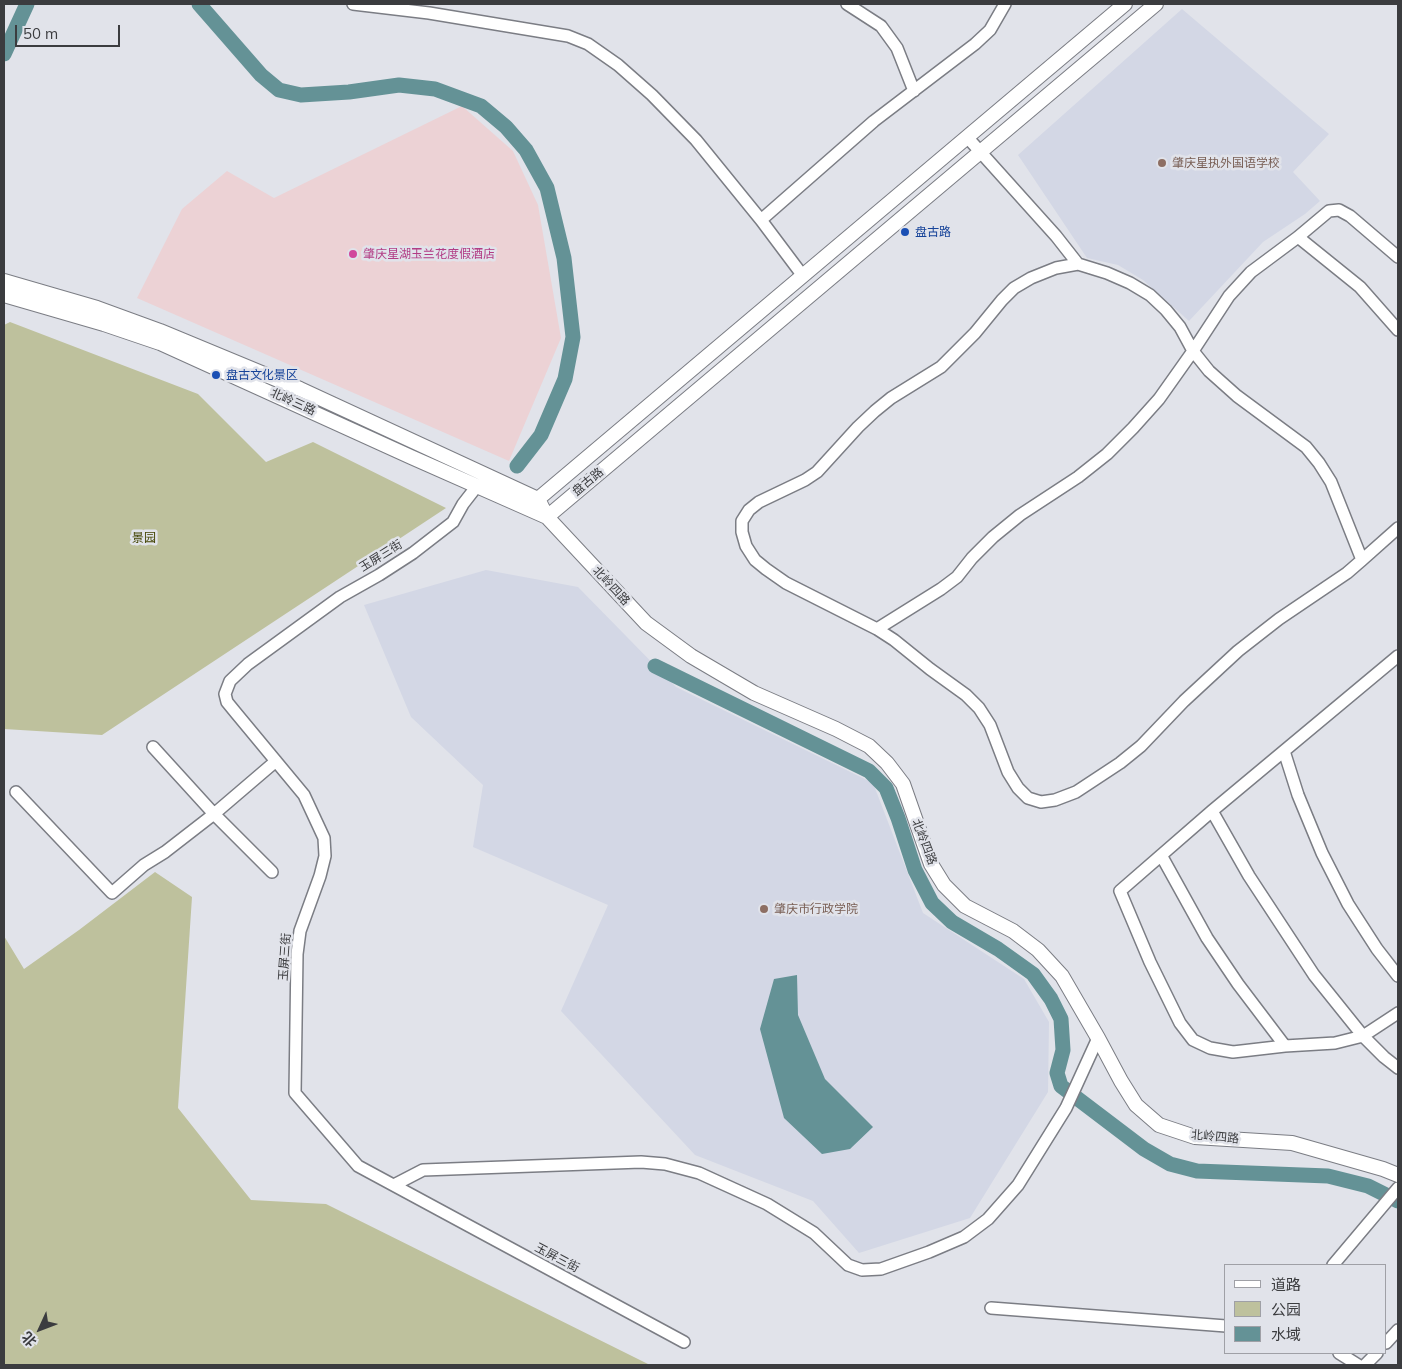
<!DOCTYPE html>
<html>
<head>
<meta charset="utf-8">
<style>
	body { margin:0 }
	#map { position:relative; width:1402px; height:1369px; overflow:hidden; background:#e1e3ea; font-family:Mulish,"Noto Sans SC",sans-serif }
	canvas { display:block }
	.frame { position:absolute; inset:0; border:5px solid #3b3c3f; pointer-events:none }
	.legend { position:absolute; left:1224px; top:1264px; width:162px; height:90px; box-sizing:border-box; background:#e1e3ea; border:1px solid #9fa0a6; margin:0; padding:6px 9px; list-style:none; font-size:15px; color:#3b3c3f }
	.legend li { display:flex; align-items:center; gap:10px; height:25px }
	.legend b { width:25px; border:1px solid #9fa0a6 }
	.north { position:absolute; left:15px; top:1304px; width:50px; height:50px; -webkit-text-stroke:4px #e1e3ea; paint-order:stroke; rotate:227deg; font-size:14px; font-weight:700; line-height:20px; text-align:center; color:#3b3c3f }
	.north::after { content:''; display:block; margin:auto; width:18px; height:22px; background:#3b3c3f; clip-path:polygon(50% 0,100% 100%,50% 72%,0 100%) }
	.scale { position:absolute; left:15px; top:25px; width:105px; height:22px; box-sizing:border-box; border:2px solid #3b3c3f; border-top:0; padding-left:6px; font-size:15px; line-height:18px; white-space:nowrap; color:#3b3c3f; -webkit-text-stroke:4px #e1e3ea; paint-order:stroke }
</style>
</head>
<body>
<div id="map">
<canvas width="1402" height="1369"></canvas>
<div class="frame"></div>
<ul class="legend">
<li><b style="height:6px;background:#fff"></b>道路</li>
<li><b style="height:14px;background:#bec19d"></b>公园</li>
<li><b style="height:14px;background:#649296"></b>水域</li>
</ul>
<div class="north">北</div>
<div class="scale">50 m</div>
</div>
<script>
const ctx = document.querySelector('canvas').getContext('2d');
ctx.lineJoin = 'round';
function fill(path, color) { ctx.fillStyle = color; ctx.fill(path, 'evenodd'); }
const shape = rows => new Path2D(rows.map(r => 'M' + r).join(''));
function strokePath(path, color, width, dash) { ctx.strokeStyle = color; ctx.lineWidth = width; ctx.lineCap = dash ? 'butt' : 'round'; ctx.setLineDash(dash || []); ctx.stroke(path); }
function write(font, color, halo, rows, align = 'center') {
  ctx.font = font + ' Mulish,"Noto Sans SC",sans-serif'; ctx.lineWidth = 5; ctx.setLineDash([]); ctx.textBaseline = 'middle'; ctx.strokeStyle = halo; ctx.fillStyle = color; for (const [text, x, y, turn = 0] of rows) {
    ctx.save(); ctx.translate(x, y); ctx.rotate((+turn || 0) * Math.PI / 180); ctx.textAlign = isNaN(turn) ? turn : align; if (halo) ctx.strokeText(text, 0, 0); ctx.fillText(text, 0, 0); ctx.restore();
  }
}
fill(shape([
	[462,106,513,151,538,205,561,338,509,461,137,298,182,209,227,171,274,198]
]), '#ecd2d5');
fill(shape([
	[1182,9,1329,134,1293,172,1320,201,1305,214,1263,242,1189,321,1143,280,1118,265,1087,258,1018,155],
	[486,570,578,587,676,687,873,783,923,913,1024,979,1049,1022,1048,1092,970,1218,859,1253,813,1201,695,1155,561,1011,608,905,473,847,483,785,411,717,364,605]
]), '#d3d7e5');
fill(shape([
	[10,322,198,394,266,462,313,442,446,508,102,735,4,729,4,325],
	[155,872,192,897,178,1108,251,1200,326,1204,650,1365,4,1365,4,936,24,969,79,930]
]), '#bec19d');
fill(shape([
	[797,975,798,1015,825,1079,873,1127,850,1149,822,1154,784,1118,760,1029,774,979]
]), '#649296');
strokePath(shape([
	[199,4,261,75,279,90,301,95,349,92,399,85,435,89,481,106,506,127,526,150,547,188,564,258,573,337,565,379,541,435,517,466],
	[4,54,27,4],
	[655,666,869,771,886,788,898,818,915,870,932,903,952,922,998,949,1033,974,1051,999,1061,1019,1063,1050,1057,1073,1061,1086,1144,1149,1170,1164,1197,1171,1328,1176,1368,1186,1398,1201]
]), '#649296', 15);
const minor = shape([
	[353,4,429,13,568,36,588,44,618,65,652,95,696,140,761,220,803,276],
	[847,4,881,26,897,48,914,91],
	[967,137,1056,236,1078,264],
	[761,220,874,121,975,44,990,30,1005,4],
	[1298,237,1360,287,1398,330],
	[477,486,463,504,453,522,413,553,379,575,340,597,248,664,230,681,225,694,227,702,236,713,304,795,324,838,325,856,320,876,300,931,297,954,295,1093,358,1166,684,1342],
	[1362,560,1331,482,1319,463,1306,447,1237,396,1209,371,1193,351,1180,327,1166,310,1150,295,1130,283,1107,273,1078,264,1056,268,1031,278,1014,288,1002,300,975,333,941,367,891,398,875,411,858,427,817,472,805,480,759,502,749,510,742,521,742,532,746,546,755,560,766,569,786,583,877,629,894,640,930,669,966,695,979,708,990,725,1008,772,1018,788,1028,798,1041,802,1055,800,1076,792,1120,763,1141,746,1184,701,1238,651,1279,619,1347,573,1362,560,1398,528],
	[877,629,941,589,957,577,972,558,993,537,1020,515,1078,477,1107,454,1133,428,1159,399,1193,351,1229,296,1251,272,1298,237,1329,211,1339,210,1350,216,1398,257],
	[1398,656,1212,811,1120,891,1150,962,1180,1023,1193,1040,1210,1048,1233,1052,1285,1046,1335,1043,1363,1036,1398,1013],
	[153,747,214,814,272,872],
	[1284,751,1298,795,1322,853,1348,904,1377,949,1398,976],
	[16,792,112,893,144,865,165,852,214,814,276,761],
	[1212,811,1249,876,1314,975,1363,1036,1384,1057,1398,1068],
	[1161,855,1207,938,1238,984,1285,1046],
	[394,1185,423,1170,641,1162,665,1164,699,1173,767,1204,814,1233,848,1265,862,1270,881,1269,929,1252,964,1237,988,1219,1018,1185,1066,1108,1098,1038],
	[1333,1265,1398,1188],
	[991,1308,1226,1326],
	[1386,1343,1398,1330],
	[1339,1353,1358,1365],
	[1365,1365,1377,1353]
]);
const tertiary = shape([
	[4,281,97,308,160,331,300,389,538,499],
	[4,295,104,324,160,343,411,457,547,517,1156,4],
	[538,499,547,517,646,623,691,656,754,693,836,729,869,746,887,763,903,784,931,864,944,885,965,906,1013,931,1038,950,1062,976,1098,1038,1121,1081,1136,1105,1159,1125,1195,1137,1292,1143,1383,1169,1398,1175],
	[538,499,1125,4]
]);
strokePath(minor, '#7b7d84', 14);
strokePath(tertiary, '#7b7d84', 16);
strokePath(minor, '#fff', 11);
strokePath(tertiary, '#fff', 14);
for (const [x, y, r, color] of [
	[1162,163,5,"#8d6e63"],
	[905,232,5,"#1a4fb4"],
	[353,254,5,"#d1479c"],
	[216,375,5,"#1a4fb4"],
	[764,909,5,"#8d6e63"]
]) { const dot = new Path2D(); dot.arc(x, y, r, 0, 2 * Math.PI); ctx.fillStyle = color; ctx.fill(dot); strokePath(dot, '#e1e3ea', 2); }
write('12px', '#785e54', '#e1e3ea', [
	["肇庆星执外国语学校",1172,163],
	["肇庆市行政学院",774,909]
], 'left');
write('12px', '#164399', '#e1e3ea', [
	["盘古路",915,232],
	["盘古文化景区",226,375]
], 'left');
write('12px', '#b23c85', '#e1e3ea', [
	["肇庆星湖玉兰花度假酒店",363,254]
], 'left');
write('12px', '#3b3c3f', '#e1e3ea', [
	["北岭三路",293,402,24],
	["盘古路",588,482,-40],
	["玉屏三街",381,556,-32],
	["北岭四路",611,586,47],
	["北岭四路",924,842,69],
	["玉屏三街",285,957,-86],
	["北岭四路",1215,1137,5],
	["玉屏三街",557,1258,28]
]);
write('12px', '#424402', '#e1e3ea', [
	["景园",144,538]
]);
</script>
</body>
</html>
